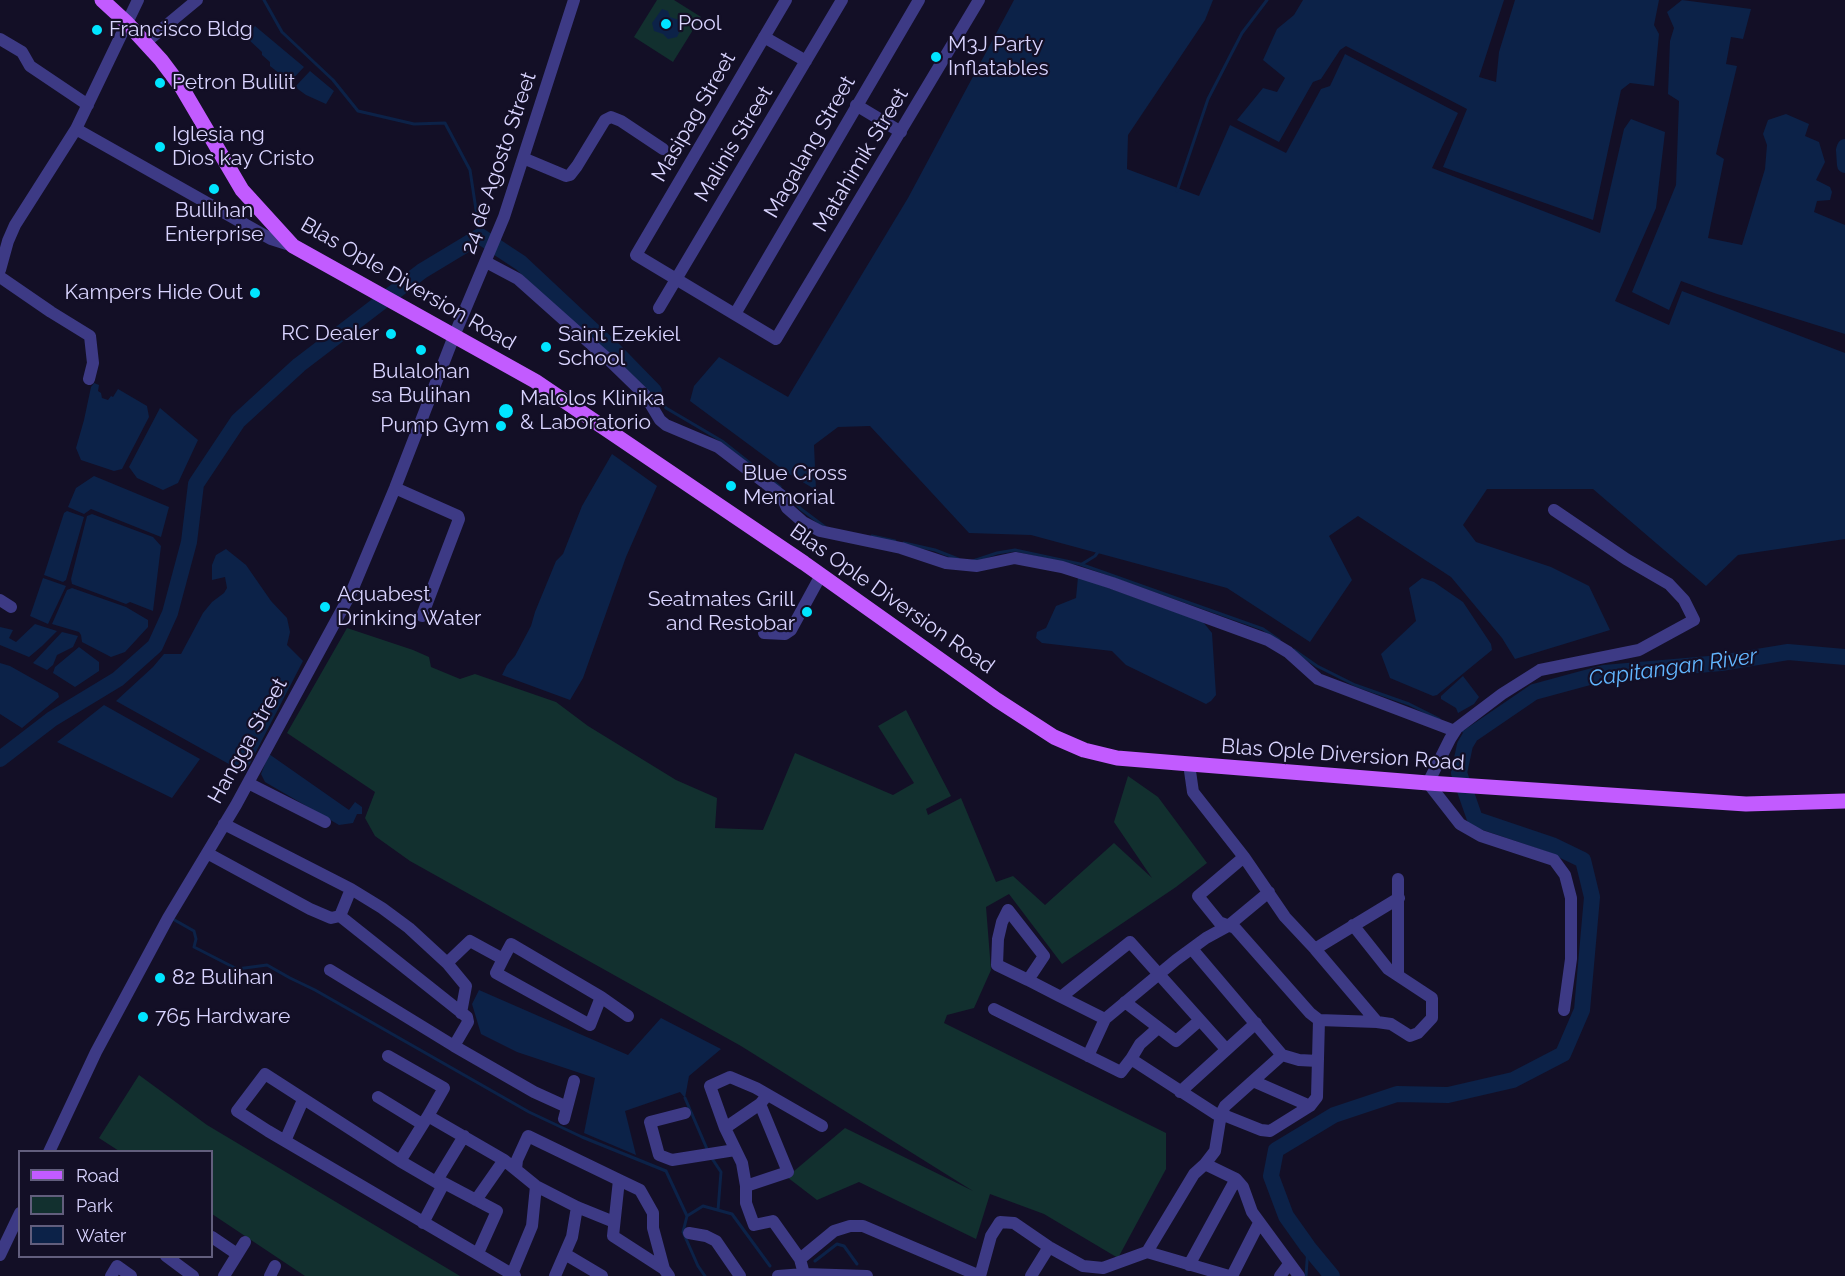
<!DOCTYPE html>
<html>
<head>
<meta charset="utf-8">
<style>
	body { margin:0 }
	#map { position:relative; width:1845px; height:1276px; overflow:hidden; background:#130f26; font-family:Raleway,sans-serif }
	canvas { display:block }
	.legend { position:absolute; left:18px; top:1150px; width:195px; height:108px; box-sizing:border-box; background:#130f26; border:2px solid #625e7d; margin:0; padding:8px 10px; list-style:none; font-size:18px; color:#d9d4ff }
	.legend li { display:flex; align-items:center; gap:12px; height:30px }
	.legend b { width:30px; border:2px solid #625e7d }
</style>
</head>
<body>
<div id="map">
<canvas width="1845" height="1276"></canvas>
<ul class="legend">
<li><b style="height:8px;background:#c25bff"></b>Road</li>
<li><b style="height:16px;background:#12302f"></b>Park</li>
<li><b style="height:16px;background:#0c2248"></b>Water</li>
</ul>
</div>
<script>
const ctx = document.querySelector('canvas').getContext('2d');
ctx.lineJoin = 'round';
function fill(path, color) { ctx.fillStyle = color; ctx.fill(path, 'evenodd'); }
const shape = rows => new Path2D(rows.map(r => 'M' + r).join(''));
function strokePath(path, color, width, dash) { ctx.strokeStyle = color; ctx.lineWidth = width; ctx.lineCap = dash ? 'butt' : 'round'; ctx.setLineDash(dash || []); ctx.stroke(path); }
function write(font, color, halo, rows, align = 'center') {
  ctx.font = font + ' Raleway,sans-serif'; ctx.lineWidth = 4.5; ctx.setLineDash([]); ctx.textBaseline = 'middle'; ctx.strokeStyle = halo; ctx.fillStyle = color; for (const [text, x, y, turn = 0] of rows) {
    ctx.save(); ctx.translate(x, y); ctx.rotate((+turn || 0) * Math.PI / 180); ctx.textAlign = isNaN(turn) ? turn : align; if (halo) ctx.strokeText(text, 0, 0); ctx.fillText(text, 0, 0); ctx.restore();
  }
}
fill(shape([
	[657,0,674,0,701,17,673,62,634,37],
	[347,628,413,650,429,657,431,667,460,679,475,674,556,702,588,726,676,780,717,798,715,828,763,830,795,753,893,795,914,783,878,726,906,710,951,796,926,809,928,815,961,798,996,882,1013,876,1045,905,1114,843,1152,878,1114,822,1128,776,1158,797,1207,863,1176,887,1062,964,1009,894,986,907,991,970,974,1008,947,1015,944,1023,1166,1133,1166,1169,1118,1258,1044,1214,990,1194,976,1239,859,1182,817,1200,787,1177,845,1128,973,1191,741,1046,410,861,375,836,365,818,375,792,287,733],
	[139,1075,207,1125,460,1276,305,1276,212,1214,212,1152,119,1151,99,1138]
]), '#12302f');
fill(shape([
	[1014,0,1213,0,1205,20,1128,135,1127,169,1199,196,1230,125,1286,153,1321,89,1330,86,1345,54,1458,113,1432,168,1600,233,1624,129,1631,119,1665,132,1656,208,1615,301,1669,325,1682,291,1845,353,1845,539,1738,555,1706,586,1593,489,1487,489,1463,525,1476,542,1551,567,1589,586,1610,630,1515,659,1502,638,1451,577,1358,516,1329,536,1352,580,1310,642,1227,588,1031,535,969,533,870,426,838,427,814,445,816,490,786,472,690,401,694,386,719,357,788,397,908,198],
	[1303,0,1504,0,1479,77,1496,82,1499,52,1515,0,1659,0,1654,25,1659,34,1654,86,1630,83,1621,90,1593,220,1443,167,1467,109,1346,46,1340,50,1321,79,1313,82,1279,142,1237,120,1263,88,1277,92,1285,78,1263,60,1277,29,1294,15],
	[1682,0,1751,9,1743,39,1731,37,1726,64,1737,66,1716,154,1724,159,1708,238,1742,245,1765,169,1767,145,1763,134,1768,120,1786,114,1809,124,1805,136,1819,142,1825,162,1816,180,1830,187,1832,192,1830,200,1817,201,1814,212,1845,225,1845,334,1717,294,1681,281,1669,310,1632,292,1676,185,1679,101,1668,94,1670,41,1674,28,1667,12],
	[662,9,668,11,670,17,679,20,680,31,677,37,668,39,663,34,654,31,652,23],
	[255,26,304,67,290,82,270,66,270,62,262,55,262,52,248,39,250,36,249,33],
	[310,71,334,91,326,104,306,95,295,87],
	[94,383,99,385,98,391,101,393,102,398,108,400,111,396,113,397,118,389,147,406,149,417,122,469,114,471,81,460,76,448,84,420,91,387],
	[160,408,198,440,178,483,163,490,137,478,129,467],
	[612,454,657,486,626,557,583,678,570,700,502,675,507,665,515,656,531,626,535,612,556,561,563,554,582,506],
	[94,476,169,507,161,537,91,509,84,514,68,507,76,488],
	[67,511,84,517,66,580,63,582,44,575,64,513],
	[92,514,153,537,161,546,153,611,130,602,126,604,72,584,71,579,87,516],
	[226,549,246,565,271,601,287,618,290,632,287,645,303,661,245,773,116,701,153,667,164,654,181,654,203,613,212,602,224,593,227,588,225,577,212,580,212,565,216,555],
	[1078,577,1203,622,1212,633,1216,695,1211,701,1206,704,1126,665,1112,651,1042,643,1036,638,1037,632,1046,628,1056,606,1076,598],
	[43,578,66,586,48,624,30,616],
	[1422,578,1434,582,1463,602,1491,644,1492,650,1437,695,1433,696,1390,678,1381,654,1416,621,1409,588],
	[72,588,126,607,148,620,148,627,125,652,111,657,82,642,81,635,79,632,52,624,67,590],
	[35,624,57,631,42,646,29,657,0,645,0,627,13,630,9,638,16,642],
	[62,632,78,636,73,647,57,655,53,665,47,670,33,663],
	[79,647,99,662,99,671,75,687,53,673,55,667],
	[0,663,10,666,58,693,59,697,22,728,0,714],
	[1463,676,1479,697,1474,704,1458,713,1456,708,1441,699,1441,696],
	[104,705,200,759,172,798,57,742],
	[269,754,349,810,355,802,362,807,362,814,357,814,353,823,339,825,265,782,261,774],
	[479,990,628,1055,661,1018,721,1049,689,1076,685,1098,680,1092,625,1111,636,1155,584,1133,595,1078,517,1052,481,1034,472,1004]
]), '#0c2248');
strokePath(shape([
	[264,0,282,32,333,80,358,111,414,124,445,123,470,170,478,223,485,239],
	[1177,191,1208,99,1242,33,1267,0],
	[654,391,666,408,722,441,780,487],
	[785,492,801,509,825,527],
	[872,536,895,541],
	[904,543,935,550,958,559],
	[973,561,997,553,1015,550,1080,564,1263,629,1279,640],
	[1082,564,1095,556,1098,552],
	[1294,650,1317,666,1355,685,1409,704,1439,719],
	[1461,730,1471,735],
	[171,918,194,931,196,939,194,947,237,969,267,965,290,978,315,990,529,1112,582,1137,666,1171,687,1216],
	[685,1098,707,1149],
	[711,1157,721,1172,718,1210],
	[815,1261,837,1244,844,1246,857,1264],
	[705,1276,698,1266,683,1232,687,1216,703,1206,732,1214,770,1266],
	[1306,1276,1308,1247]
]), '#0c2248', 3);
strokePath(shape([
	[1845,147,1844,150,1845,165],
	[0,759,52,719,118,679,155,646,170,613,189,542,196,484,238,421,299,365,422,271,480,236,521,263,615,351,654,391],
	[1332,1276,1308,1247,1286,1216,1271,1176,1276,1150,1334,1115,1397,1094,1448,1095,1513,1080,1563,1054,1582,1010,1592,897,1583,860,1552,845,1475,819,1459,773,1465,745,1471,735,1534,692,1604,673,1721,663,1788,652,1845,657]
]), '#0c2248', 16);
strokePath(shape([
	[786,0,636,255,776,339,979,0],
	[764,37,806,61],
	[0,39,22,52,30,66,88,105],
	[145,43,197,0],
	[856,105,901,132],
	[76,129,271,239,293,246],
	[523,158,566,176,570,175,577,166,605,120,611,117,621,121,663,149],
	[486,262,518,279,610,361,645,395,660,420,666,425,718,447,781,495,787,508,803,522,820,531,901,548,946,563,977,566,1015,558,1062,567,1112,583,1268,640,1288,652,1318,679,1455,731],
	[0,270,8,241,15,225,76,129,138,0],
	[0,277,51,312,90,336,93,363,89,379],
	[659,308,842,0],
	[735,314,919,0],
	[395,488,458,516,459,519,422,616],
	[1554,510,1626,559,1669,584,1684,600,1694,620,1639,650,1540,670,1502,694,1457,728,1450,739,1428,783,1460,824,1481,836,1554,860,1565,875,1571,898,1571,959,1564,1010],
	[0,600,11,607],
	[764,633,785,634,791,630,821,575],
	[1189,764,1193,792,1244,857,1285,917,1315,949,1377,1022],
	[248,783,325,822],
	[224,824,351,889,382,908,409,928,447,963,466,986,461,1013],
	[207,853,310,909,331,918,340,916,351,889],
	[1244,857,1198,896,1219,922,1235,928,1310,1013,1319,1020,1377,1022,1391,1024,1410,1036,1418,1033,1432,1018,1432,998,1388,969,1353,925],
	[1192,949,1282,1055,1299,1060,1318,1061],
	[1315,949,1399,898],
	[503,959,496,973,590,1025,601,997],
	[447,963,470,941,503,959,511,944,601,997,628,1016],
	[330,970,454,1046,468,1022,467,1017,340,916],
	[1398,975,1398,879],
	[1028,980,1044,956,1008,910,1002,922,998,939,997,965,1028,980,1061,997,1130,942,1226,1049],
	[1061,997,1105,1019],
	[1125,1002,1176,1041,1200,1020],
	[994,1009,1121,1072,1131,1059,1216,1114,1221,1114,1261,1130,1270,1131,1310,1106,1317,1097,1319,1020],
	[454,1046,534,1092,567,1107],
	[388,1056,444,1088,428,1116],
	[1088,1056,1105,1019,1176,960,1206,938,1228,926,1269,892],
	[1131,1059,1140,1044,1158,1028],
	[1253,1081,1310,1106],
	[1180,1092,1256,1023],
	[378,1097,422,1124],
	[685,1113,650,1122,659,1155,672,1160,735,1150],
	[564,1119,574,1081],
	[725,1128,760,1104,765,1098],
	[285,1141,303,1100],
	[49,1152,96,1052,168,918,236,805,351,593,395,488,454,336,504,217,574,0],
	[400,1161,428,1116,504,1160,536,1186,577,1207,614,1222],
	[1205,1164,1215,1151,1221,1114,1225,1106,1282,1055],
	[516,1169,517,1160,528,1136,619,1180,613,1236,664,1269,669,1276],
	[619,1180,640,1190,653,1213,653,1228,664,1269],
	[436,1182,464,1136],
	[746,1186,788,1172,760,1104],
	[476,1200,504,1160],
	[423,1223,444,1183],
	[689,1233,706,1236,716,1241,740,1276],
	[212,1237,237,1254],
	[1147,1252,1194,1174,1205,1164,1236,1179,1243,1187,1252,1212,1299,1276],
	[478,1253,497,1211,444,1183,436,1182,400,1161,265,1074,237,1111,268,1131,515,1276],
	[565,1254,602,1276],
	[0,1255,20,1213],
	[166,1256,193,1276],
	[800,1259,773,1221,754,1225,746,1203,746,1186,742,1163,725,1128,710,1086,730,1077,756,1088,822,1126],
	[1189,1265,1236,1179],
	[512,1274,532,1226,536,1186],
	[804,1274,800,1259,834,1231,850,1226,863,1226,980,1276],
	[111,1276,117,1266,131,1276],
	[224,1276,245,1242],
	[270,1276,275,1266],
	[555,1276,572,1237,577,1207],
	[778,1276,804,1274,867,1276],
	[980,1276,991,1236,1000,1222,1014,1223,1049,1247,1083,1266,1103,1268,1147,1252,1229,1276],
	[1031,1276,1049,1247],
	[1232,1276,1259,1223],
	[1280,1276,1289,1264]
]), '#3d3a85', 12);
strokePath(shape([
	[102,0,127,23,161,60,182,88,242,190,293,246,535,381,804,563,997,700,1054,737,1084,750,1117,758,1178,763,1428,783,1746,804,1845,801]
]), '#c25bff', 15);
for (const [x, y, r, color] of [
	[666,24,6,"#00e5ff"],
	[97,30,6,"#00e5ff"],
	[936,57,6,"#00e5ff"],
	[160,83,6,"#00e5ff"],
	[160,147,6,"#00e5ff"],
	[214,189,6,"#00e5ff"],
	[255,293,6,"#00e5ff"],
	[391,334,6,"#00e5ff"],
	[546,347,6,"#00e5ff"],
	[421,350,6,"#00e5ff"],
	[506,411,8,"#00e5ff"],
	[501,426,6,"#00e5ff"],
	[731,486,6,"#00e5ff"],
	[325,607,6,"#00e5ff"],
	[807,612,6,"#00e5ff"],
	[160,978,6,"#00e5ff"],
	[143,1017,6,"#00e5ff"]
]) { const dot = new Path2D(); dot.arc(x, y, r, 0, 2 * Math.PI); ctx.fillStyle = color; ctx.fill(dot); strokePath(dot, '#130f26', 2); }
write('21px', '#d9d4ff', '#130f26', [
	["Pool",678,24],
	["Francisco Bldg",109,30],
	["M3J Party",948,45],
	["Inflatables",948,69],
	["Petron Bulilit",172,83],
	["Iglesia ng",172,135],
	["Dios kay Cristo",172,159],
	["Bullihan",214,211,"center"],
	["Enterprise",214,235,"center"],
	["Kampers Hide Out",243,293,"right"],
	["RC Dealer",379,334,"right"],
	["Saint Ezekiel",558,335],
	["School",558,359],
	["Bulalohan",421,372,"center"],
	["sa Bulihan",421,396,"center"],
	["Malolos Klinika",520,399],
	["& Laboratorio",520,423],
	["Pump Gym",489,426,"right"],
	["Blue Cross",743,474],
	["Memorial",743,498],
	["Aquabest",337,595],
	["Drinking Water",337,619],
	["Seatmates Grill",795,600,"right"],
	["and Restobar",795,624,"right"],
	["82 Bulihan",172,978],
	["765 Hardware",155,1017]
], 'left');
write('21px', '#d9d4ff', '#130f26', [
	["Masipag Street",694,117,-60],
	["Malinis Street",734,144,-59],
	["Magalang Street",810,147,-60],
	["Matahimik Street",861,160,-59],
	["24 de Agosto Street",499,163,-71],
	["Blas Ople Diversion Road",408,284,30],
	["Blas Ople Diversion Road",892,599,35],
	["Hangga Street",248,741,-61],
	["Blas Ople Diversion Road",1343,755,4]
]);
write('italic 22px', '#62b6ff', '#130f26', [
	["Capitangan River",1673,668,-8]
]);
</script>
</body>
</html>
